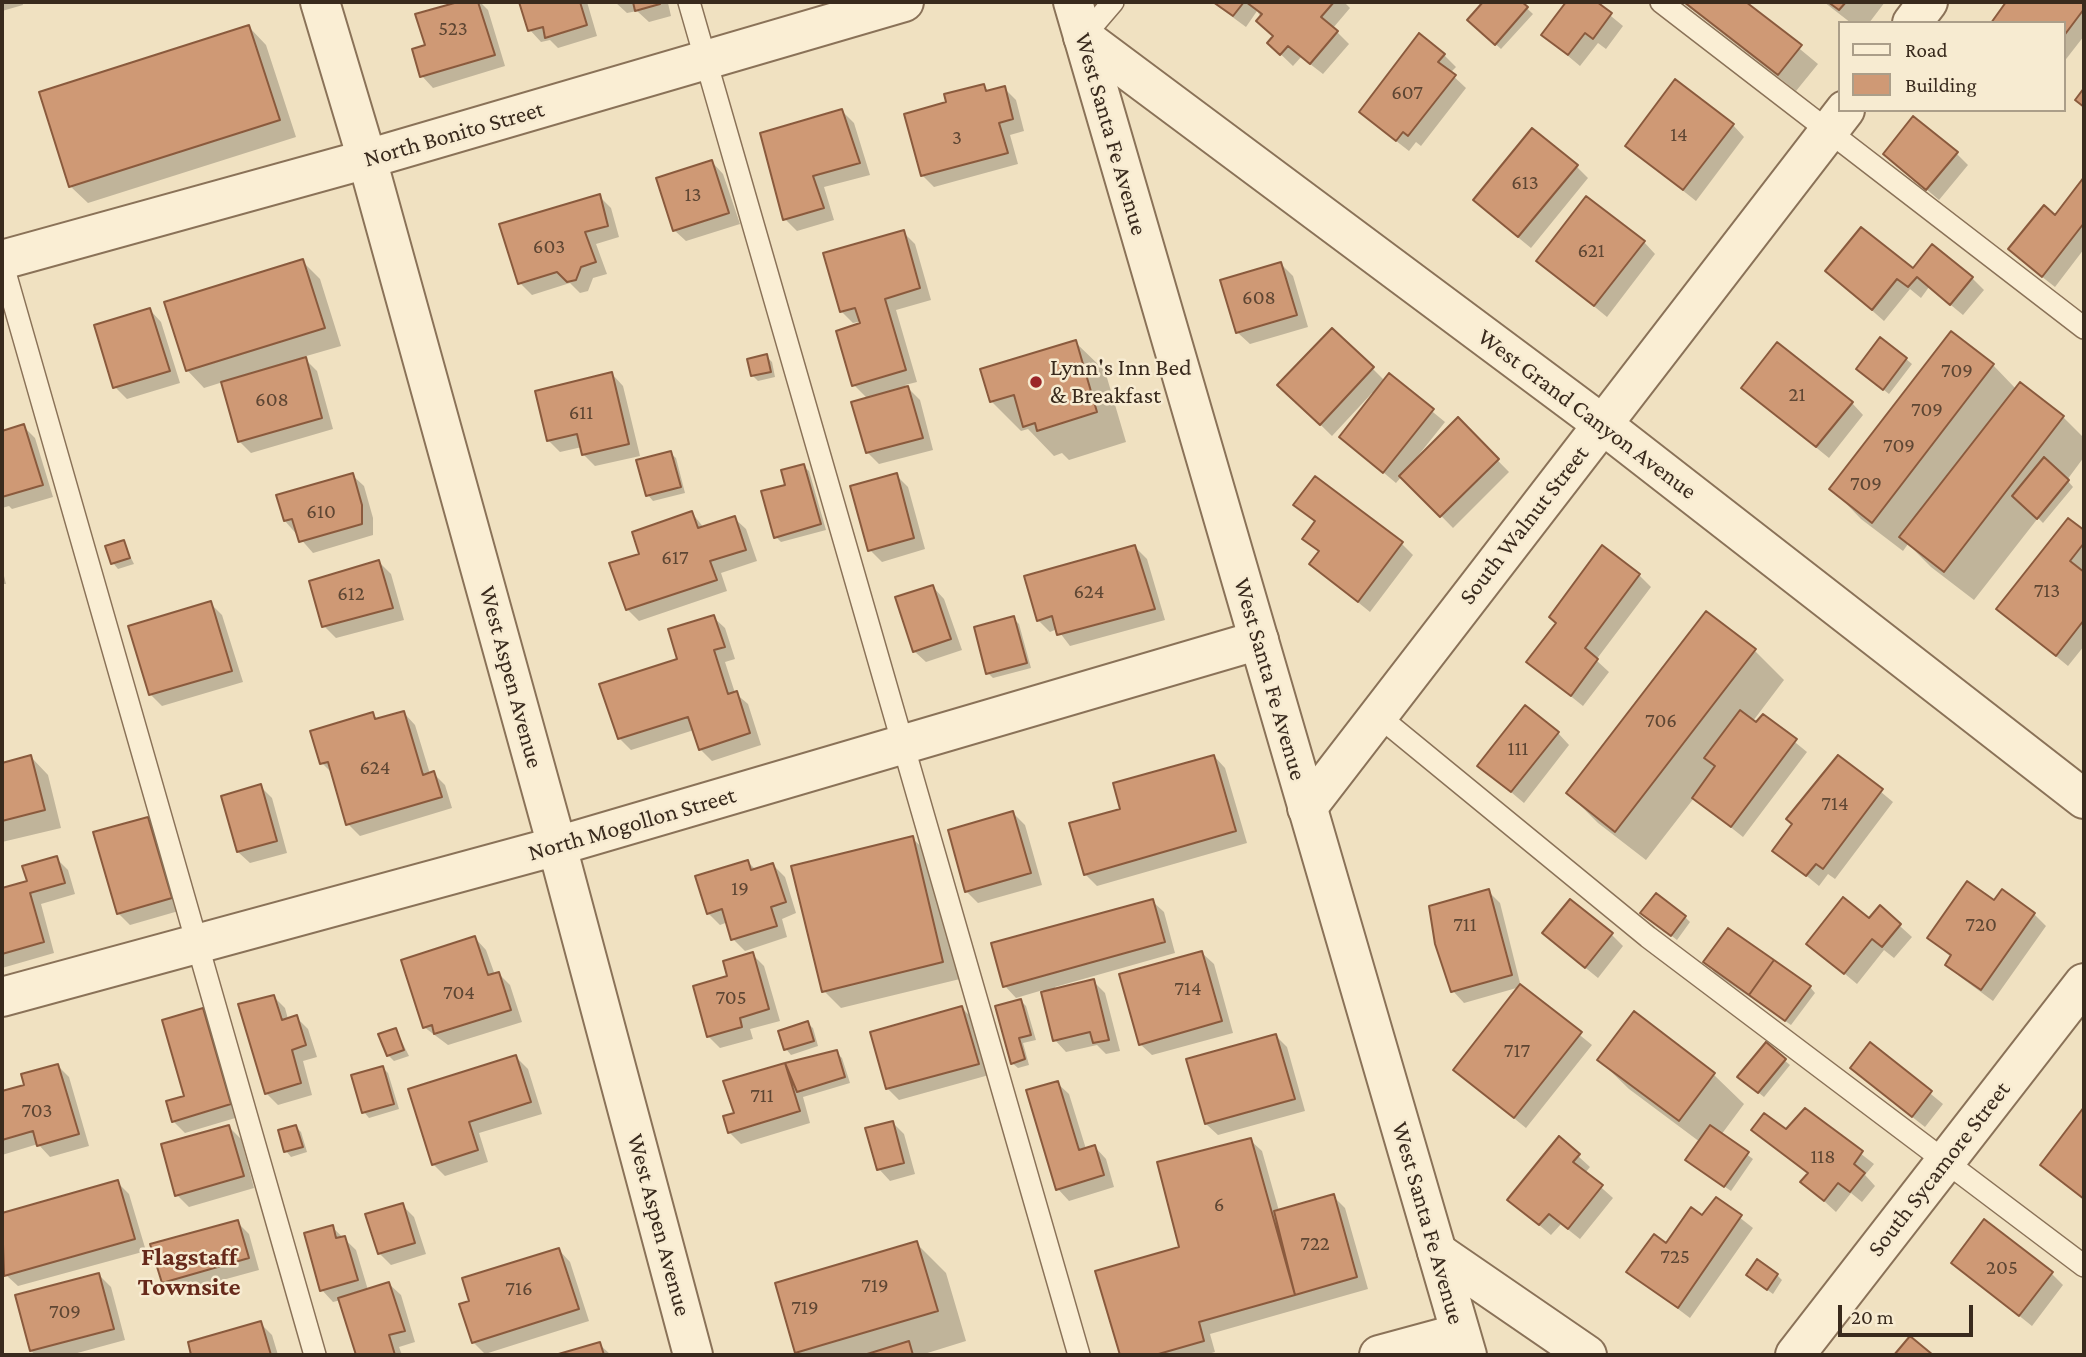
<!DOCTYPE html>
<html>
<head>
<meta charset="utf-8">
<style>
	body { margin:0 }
	#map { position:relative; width:2086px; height:1357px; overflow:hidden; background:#f0e1c1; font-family:"Crimson Pro",serif }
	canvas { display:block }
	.frame { position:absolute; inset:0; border:4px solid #392a1d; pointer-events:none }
	.legend { position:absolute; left:1838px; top:21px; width:228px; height:91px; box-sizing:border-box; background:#f7ebd1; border:2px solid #ab9e89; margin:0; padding:9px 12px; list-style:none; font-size:21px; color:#392a1d }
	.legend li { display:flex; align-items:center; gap:14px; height:35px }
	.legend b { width:35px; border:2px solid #ab9e89 }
	.scale { position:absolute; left:1838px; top:1305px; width:135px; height:32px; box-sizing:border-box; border:4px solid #392a1d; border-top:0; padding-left:9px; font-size:21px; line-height:24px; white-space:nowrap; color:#392a1d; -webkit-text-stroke:5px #f7ebd1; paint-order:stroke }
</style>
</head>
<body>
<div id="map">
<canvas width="2086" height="1357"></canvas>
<div class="frame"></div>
<ul class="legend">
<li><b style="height:9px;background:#faeed4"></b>Road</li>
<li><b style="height:19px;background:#cf9975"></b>Building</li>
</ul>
<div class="scale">20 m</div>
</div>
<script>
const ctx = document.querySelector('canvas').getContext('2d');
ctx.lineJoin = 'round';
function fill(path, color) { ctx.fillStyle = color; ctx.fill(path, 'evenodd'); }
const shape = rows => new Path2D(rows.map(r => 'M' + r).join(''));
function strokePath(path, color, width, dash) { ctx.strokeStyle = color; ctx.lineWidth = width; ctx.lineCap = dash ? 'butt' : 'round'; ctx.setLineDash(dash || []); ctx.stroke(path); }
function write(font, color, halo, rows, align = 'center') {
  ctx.font = font + ' "Crimson Pro",serif'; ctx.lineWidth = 5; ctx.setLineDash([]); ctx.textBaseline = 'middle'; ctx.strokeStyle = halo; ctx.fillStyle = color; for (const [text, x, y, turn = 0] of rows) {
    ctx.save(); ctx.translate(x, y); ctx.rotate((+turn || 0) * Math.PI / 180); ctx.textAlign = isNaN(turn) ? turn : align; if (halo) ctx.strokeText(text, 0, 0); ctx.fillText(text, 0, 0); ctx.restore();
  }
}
fill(shape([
	[2,2,22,2,23,5,2,11],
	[464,2,480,2,488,10,505,66,433,88,422,76,427,46,418,15],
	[521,2,587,2,597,36,558,48,550,40,541,42,530,30],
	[615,2,672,2,668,3,671,16,649,22,637,11,627,13],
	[1212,2,1344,2,1350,8,1333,28,1349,44,1323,74,1301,57,1293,66,1269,43,1274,37,1257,11,1246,27],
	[1485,2,1520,2,1533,14,1501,49,1469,20],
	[1565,2,1594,2,1623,26,1606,49,1598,43,1580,66,1543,35,1567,4],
	[1682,2,1743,2,1818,64,1796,91],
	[1824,2,1885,2,1869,23,1851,23],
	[2009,2,2084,2,2084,36,2063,63,2063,23,1993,23],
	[249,27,266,45,296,137,88,203,70,186],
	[1444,55,1456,67,1450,73,1466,88,1421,146,1416,142,1409,151,1373,123],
	[983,86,989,92,1004,88,1016,100,1024,131,1010,135,1018,164,934,187,922,175,948,104],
	[842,111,854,123,870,175,824,187,834,220,797,231,785,219],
	[1733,125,1744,137,1696,201,1627,146],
	[1956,153,1968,165,1939,200,1885,154],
	[712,162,723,174,740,224,686,241,674,230],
	[1576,166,1588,178,1531,248,1487,212],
	[2084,180,2084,249,2055,287,2022,261],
	[599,196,611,208,619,237,596,244,607,274,593,278,588,291,580,293,570,283,532,295,520,283],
	[903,232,915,244,931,300,896,310,917,382,905,385,920,400,933,450,879,464,867,452,868,399,854,385,867,323,866,320,853,323,841,311],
	[1644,242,1655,254,1607,317,1539,261],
	[302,261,320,279,341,346,303,357,317,371,333,429,251,453,239,441,223,382,204,388,187,370],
	[1281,264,1293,276,1308,327,1250,344,1238,333,1222,281],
	[1913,270,1972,278,1984,290,1963,315,1929,287,1921,298,1910,289,1884,321,1827,271],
	[150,310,161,322,180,383,127,399,115,387],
	[1952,333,1993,365,2016,389,2063,417,2084,438,2084,457,2067,480,2073,487,2043,523,2038,518,1974,600,1931,567,1908,544,1903,551,1861,519,1832,489],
	[1075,342,1105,371,1126,442,1069,460,1062,453,1054,456,1028,429,1021,431,991,401],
	[766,356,772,362,775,377,758,381,752,375],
	[1906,359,1912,364,1889,394,1864,374],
	[1372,368,1385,381,1389,376,1445,422,1417,457,1419,459,1458,420,1509,472,1453,528,1402,476,1396,483,1341,437,1374,394,1372,393,1332,436,1280,385],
	[612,374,623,386,640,456,595,466,583,454,582,447,560,452,548,440],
	[1743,388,1852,403,1863,415,1829,458],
	[23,426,35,438,53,497,12,509,9,506,2,508,2,433],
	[670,453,676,458,685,493,653,501,648,495],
	[803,466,809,471,826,530,781,542,776,537,787,486],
	[352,475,364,486,373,518,373,535,313,553,285,521],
	[896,475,908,487,925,549,882,562,870,550],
	[1295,505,1401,543,1413,555,1370,612,1311,564,1320,553,1305,539,1316,523],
	[692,513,704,528,734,518,746,529,757,561,721,573,727,591,639,621,627,609,641,555],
	[2069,520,2084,532,2082,573,2084,575,2084,646,2068,666,1998,609],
	[123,542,134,564,118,569,113,563],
	[1135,547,1147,559,1165,620,1070,646,1057,629,1050,632,1038,620],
	[379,562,391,574,404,620,336,638,324,626],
	[2,568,6,584,2,584],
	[1639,575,1651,587,1596,660,1609,672,1583,706,1528,662],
	[933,587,944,599,962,650,926,662,914,651],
	[210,603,222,615,243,682,162,706,150,694],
	[1707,613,1755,651,1784,680,1753,721,1757,724,1763,716,1807,752,1743,837,1694,798,1646,860,1598,823,1568,793],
	[713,617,725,628,735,659,725,662,735,693,748,704,761,745,712,761,700,749,694,730,631,750,619,738],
	[1013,618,1019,624,1031,668,993,678,988,673],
	[404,713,415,725,430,774,433,773,445,785,452,808,360,836,348,824,334,775,322,763,372,714,378,720],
	[1558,733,1569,745,1524,803,1480,766],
	[1214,756,1225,768,1247,843,1097,886,1085,874,1122,810],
	[31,757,48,775,61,828,2,842,2,764],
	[1839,757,1893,802,1835,879,1828,874,1819,886,1775,850],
	[260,786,272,798,287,853,250,863,238,852],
	[1013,813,1025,825,1042,885,978,903,966,891],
	[148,819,159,830,182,910,130,925,118,913],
	[912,838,930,855,960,979,841,1008,824,991],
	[56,858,68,870,75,894,41,904,54,953,2,968,2,889,29,882],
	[748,862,756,870,773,865,785,877,796,913,782,919,787,937,745,951,733,939,728,922,720,925,708,913],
	[1488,891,1500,903,1521,987,1592,1045,1526,1128,1455,1070,1520,987,1464,1003,1453,991],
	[1152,901,1164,912,1175,953,1055,987,1056,990,1093,981,1105,993,1120,1051,1106,1054,1097,1045,1066,1052,1055,1040,1043,990,1016,998,1005,986],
	[1994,903,2034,914,2046,926,1993,1001,1959,976,1947,964,1952,958,1929,938],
	[1880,908,1912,937,1894,958,1884,950,1857,984,1809,944,1869,920],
	[1685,917,1690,922,1677,940,1648,918],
	[1612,935,1623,946,1598,978,1556,944],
	[475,938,486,950,495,975,499,974,510,985,522,1022,448,1045,424,1027],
	[1202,953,1214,964,1233,1033,1152,1055,1140,1044],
	[752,954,764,966,780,1021,750,1029,753,1039,720,1048,708,1036],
	[1705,962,1810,987,1815,993,1791,1025,1716,974],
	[273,996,285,1008,288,1019,296,1017,308,1029,317,1057,303,1061,312,1095,278,1105,266,1093],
	[1021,1001,1026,1006,1036,1040,1023,1043,1029,1065,1018,1068,1012,1063],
	[962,1008,974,1020,989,1075,899,1100,887,1088],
	[203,1010,215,1021,242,1116,185,1133,173,1121,186,1097],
	[1635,1014,1714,1075,1744,1104,1721,1135,1753,1159,1731,1191,1693,1165,1700,1142,1629,1089,1599,1060],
	[807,1023,813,1028,818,1046,791,1055,786,1049],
	[396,1030,409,1056,394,1061,388,1055],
	[1276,1036,1287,1047,1305,1111,1218,1135,1206,1124],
	[1870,1044,1943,1104,1925,1127,1864,1079],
	[836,1052,842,1058,850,1083,803,1097,810,1123,741,1144,729,1132,736,1115,785,1064],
	[516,1057,528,1069,542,1114,479,1133,488,1162,445,1176,433,1164],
	[1784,1060,1790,1065,1764,1097,1745,1082],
	[58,1066,69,1077,89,1146,50,1157,38,1144,2,1155,2,1093,26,1086],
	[383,1068,388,1073,399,1109,369,1118,364,1112],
	[1057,1083,1069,1094,1086,1149,1095,1147,1106,1159,1114,1187,1069,1201,1058,1189],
	[1805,1110,1874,1164,1865,1175,1875,1186,1862,1202,1851,1193,1836,1212,1803,1182,1809,1174,1754,1130,1787,1132],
	[2084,1110,2084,1200,2042,1165],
	[892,1122,904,1134,915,1174,890,1181,879,1169],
	[229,1127,241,1139,254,1188,189,1207,177,1195],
	[296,1127,301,1132,307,1152,291,1157,286,1151],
	[1250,1140,1262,1151,1279,1211,1333,1196,1345,1208,1368,1289,1210,1334,1215,1352,1205,1355,1122,1355,1097,1272,1181,1248],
	[1578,1156,1590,1167,1585,1173,1613,1198,1580,1239,1561,1224,1551,1235,1509,1200],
	[117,1182,129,1194,146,1251,18,1286,6,1275,2,1260,2,1215],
	[1716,1199,1753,1228,1690,1318,1629,1272,1702,1218],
	[402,1205,414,1217,426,1254,391,1265,379,1253],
	[237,1222,249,1234,259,1270,175,1293,163,1282],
	[332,1227,356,1250,368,1290,389,1284,401,1295,415,1342,399,1347,402,1355,358,1355,341,1300,333,1302,322,1290],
	[916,1243,946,1273,966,1341,921,1355,800,1355,796,1352],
	[559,1250,570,1262,589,1321,485,1354,473,1342],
	[1953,1263,2052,1274,2063,1285,2032,1326],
	[99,1275,111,1287,125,1340,70,1355,36,1355,31,1351],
	[1777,1275,1782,1280,1773,1294,1754,1280],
	[260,1323,272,1335,278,1355,193,1355,190,1343],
	[599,1344,611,1355,561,1355]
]), '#0003');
const building = shape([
	[458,2,478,2,495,55,420,77,412,49,425,45,415,14,458,2],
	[519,2,580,2,587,25,545,38,543,27,528,31,519,2],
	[633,2,659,2,660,4,635,11,633,2],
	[1213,2,1244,2,1233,16,1213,2],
	[1246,2,1334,2,1321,17,1338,31,1310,64,1288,46,1280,55,1267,43,1273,36,1256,21,1262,14,1246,2],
	[1483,2,1522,2,1528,7,1495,45,1467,20,1483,2],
	[1566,2,1597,2,1612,13,1593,39,1585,33,1568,55,1541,35,1566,2],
	[1684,2,1746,2,1802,45,1778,75,1684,2],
	[1828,2,1846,2,1839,10,1828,2],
	[2006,2,2084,2,2084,9,2063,37,2063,23,1991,23,2006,2],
	[249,25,280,120,69,187,39,92,249,25],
	[1419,33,1445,54,1438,62,1456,75,1408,136,1403,132,1396,141,1359,112,1419,33],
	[1675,79,1734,124,1683,190,1625,146,1675,79],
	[984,84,986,91,1005,86,1013,119,999,123,1008,153,921,176,904,114,946,102,944,94,984,84],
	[2084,88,2084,107,2075,100,2084,88],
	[842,109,860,163,813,176,824,208,783,220,760,133,842,109],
	[1913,116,1958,152,1926,190,1883,154,1913,116],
	[1532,128,1578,165,1518,237,1473,200,1532,128],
	[712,160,729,213,673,231,656,178,712,160],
	[2084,177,2084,223,2042,277,2008,249,2044,205,2055,215,2084,177],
	[600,194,608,226,585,232,596,262,581,267,576,280,567,282,557,272,518,284,499,224,600,194],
	[1586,196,1645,241,1594,306,1536,261,1586,196],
	[1861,227,1913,268,1932,244,1973,277,1950,305,1917,277,1908,287,1897,279,1872,310,1825,271,1861,227],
	[904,230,920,288,885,299,906,370,852,386,836,331,860,323,855,308,840,312,823,253,904,230],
	[303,259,325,328,186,371,164,302,303,259],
	[1281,262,1297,315,1236,333,1220,280,1281,262],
	[150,308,170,371,113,388,94,325,150,308],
	[1332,328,1374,367,1320,425,1277,385,1332,328],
	[1951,331,1994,364,1872,523,1829,489,1951,331],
	[1880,337,1907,358,1883,390,1856,369,1880,337],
	[1076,340,1097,412,1037,431,1035,423,1023,427,1014,395,990,402,980,369,1076,340],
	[1777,342,1853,402,1816,447,1741,388,1777,342],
	[767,354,771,372,751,376,747,359,767,354],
	[306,357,322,418,238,442,221,382,306,357],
	[612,372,629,444,582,455,577,434,547,441,535,391,612,372],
	[1389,373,1434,409,1383,473,1339,437,1389,373],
	[2020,382,2064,416,1944,572,1899,537,2020,382],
	[908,386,923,438,866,453,851,402,908,386],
	[1458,417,1499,459,1440,517,1399,476,1458,417],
	[24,424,43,485,2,497,2,431,24,424],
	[671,451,681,487,646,496,636,460,671,451],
	[2044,457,2069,480,2037,519,2012,496,2044,457],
	[804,464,821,524,774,538,761,491,785,485,781,470,804,464],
	[353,473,362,505,362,524,299,542,292,519,284,521,276,495,353,473],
	[897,473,914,538,868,551,850,486,897,473],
	[1315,476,1403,542,1358,602,1309,564,1319,551,1302,539,1315,521,1293,505,1315,476],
	[692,511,698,528,735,516,746,550,710,561,717,580,626,610,609,563,639,554,632,532,692,511],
	[2068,518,2084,530,2084,543,2070,561,2084,572,2084,620,2056,656,1996,609,2068,518],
	[124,540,130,558,111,564,105,546,124,540],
	[1135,545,1155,609,1057,635,1052,616,1037,621,1024,576,1135,545],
	[1602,545,1640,574,1585,648,1598,659,1571,696,1526,662,1556,623,1549,617,1602,545],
	[379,560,393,608,322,627,309,581,379,560],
	[933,585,951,639,913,652,895,597,933,585],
	[211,601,232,671,149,695,128,626,211,601],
	[1706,611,1756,649,1615,832,1566,793,1706,611],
	[714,615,725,647,714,650,728,694,737,691,750,733,699,750,688,717,618,739,599,684,677,659,668,629,714,615],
	[1014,616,1027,663,986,674,974,627,1014,616],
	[1525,705,1559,732,1511,792,1477,766,1525,705],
	[1740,710,1756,722,1763,714,1797,739,1731,827,1692,798,1715,766,1704,758,1740,710],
	[404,711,423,775,434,771,442,797,346,825,328,762,320,764,310,731,373,712,375,719,404,711],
	[31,755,45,810,2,821,2,763,31,755],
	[1214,755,1236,831,1084,875,1069,823,1120,809,1113,783,1214,755],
	[1838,755,1883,789,1823,869,1816,864,1806,876,1772,851,1792,824,1786,819,1838,755],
	[261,784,277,841,237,852,221,796,261,784],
	[1013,811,1031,873,965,892,948,830,1013,811],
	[148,817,172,898,117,914,93,832,148,817],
	[913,836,943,962,822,992,791,866,913,836],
	[57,856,65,883,30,893,44,942,2,954,2,888,27,881,22,866,57,856],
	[748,860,751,870,773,863,786,902,771,907,777,926,731,940,722,909,707,914,695,876,748,860],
	[1967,881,1994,900,2002,889,2035,913,1981,990,1945,965,1951,955,1927,938,1967,881],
	[1489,889,1512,975,1451,992,1435,944,1429,906,1489,889],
	[1656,893,1686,916,1671,936,1640,913,1656,893],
	[1843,897,1869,918,1880,905,1901,924,1882,947,1872,939,1844,974,1806,944,1843,897],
	[1153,899,1165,942,1003,987,991,943,1153,899],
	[1570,899,1613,933,1585,968,1542,933,1570,899],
	[1728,928,1774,960,1749,995,1703,962,1728,928],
	[475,936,488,975,499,972,511,1010,434,1034,432,1025,423,1028,401,960,475,936],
	[1202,951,1222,1021,1139,1045,1119,974,1202,951],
	[753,952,769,1009,740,1018,742,1027,707,1037,693,986,727,976,723,961,753,952],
	[1774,960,1811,986,1785,1021,1749,995,1774,960],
	[1094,979,1109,1040,1093,1043,1090,1032,1053,1041,1041,992,1094,979],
	[1520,984,1582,1032,1514,1118,1453,1070,1520,984],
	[274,995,282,1020,297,1015,306,1045,292,1050,301,1083,265,1094,238,1004,274,995],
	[1021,999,1031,1035,1019,1038,1025,1059,1011,1064,995,1006,1021,999],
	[962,1006,979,1064,886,1089,870,1032,962,1006],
	[203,1008,231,1104,172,1122,166,1101,184,1096,162,1020,203,1008],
	[1634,1011,1715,1073,1679,1121,1597,1060,1634,1011],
	[808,1021,814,1041,784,1050,778,1031,808,1021],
	[396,1028,404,1050,387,1056,378,1034,396,1028],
	[1276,1034,1295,1099,1205,1124,1186,1059,1276,1034],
	[1766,1042,1786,1059,1758,1093,1737,1077,1766,1042],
	[1870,1042,1932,1091,1912,1117,1850,1068,1870,1042],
	[837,1050,845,1077,797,1092,785,1063,837,1050],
	[516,1055,531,1102,469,1122,478,1150,432,1165,408,1089,516,1055],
	[785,1063,800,1111,728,1133,723,1116,734,1113,723,1081,785,1063],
	[58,1064,79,1134,37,1146,33,1131,2,1140,2,1091,24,1085,21,1074,58,1064],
	[383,1066,394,1104,362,1113,351,1075,383,1066],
	[1058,1081,1079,1150,1095,1145,1104,1175,1056,1190,1026,1090,1058,1081],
	[2084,1107,2084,1199,2040,1165,2084,1107],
	[1805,1108,1863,1151,1854,1164,1865,1173,1850,1192,1838,1183,1824,1201,1800,1182,1808,1173,1751,1130,1764,1113,1786,1129,1805,1108],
	[893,1121,904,1163,877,1170,865,1128,893,1121],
	[229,1125,244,1176,175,1196,161,1144,229,1125],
	[296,1125,303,1147,284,1152,278,1130,296,1125],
	[1710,1125,1749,1152,1724,1187,1685,1160,1710,1125],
	[1559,1136,1580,1154,1573,1162,1603,1185,1568,1229,1549,1214,1539,1225,1507,1200,1559,1136],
	[1251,1138,1295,1295,1199,1322,1204,1341,1155,1355,1120,1355,1095,1271,1179,1247,1157,1162,1251,1138],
	[118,1180,135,1239,4,1276,2,1213,118,1180],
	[1334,1194,1357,1277,1295,1295,1274,1211,1334,1194],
	[1716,1197,1742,1215,1678,1308,1626,1272,1654,1234,1666,1243,1691,1207,1702,1215,1716,1197],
	[403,1203,415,1243,378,1254,365,1214,403,1203],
	[1984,1219,2053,1272,2019,1316,1951,1263,1984,1219],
	[238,1220,249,1258,162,1283,150,1244,238,1220],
	[333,1225,336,1238,345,1236,358,1280,320,1291,304,1233,333,1225],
	[917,1241,938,1311,795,1353,775,1283,917,1241],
	[559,1248,579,1309,472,1343,459,1304,469,1301,462,1278,559,1248],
	[1757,1259,1778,1274,1767,1290,1746,1275,1757,1259],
	[99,1273,114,1329,30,1351,15,1295,99,1273],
	[389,1282,405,1331,389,1335,395,1355,356,1355,338,1298,389,1282],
	[261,1321,271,1355,191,1355,188,1342,261,1321],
	[1910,1336,1933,1355,1894,1355,1910,1336],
	[909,1341,913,1355,864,1355,909,1341],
	[600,1342,604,1355,555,1355,600,1342]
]);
fill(building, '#cf9975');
strokePath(building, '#8a5a3d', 2);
const service = shape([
	[689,2,1079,1355],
	[1661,2,2084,328],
	[1083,37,1113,2],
	[2,262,315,1355],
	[1376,714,1648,937,2084,1266]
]);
const minor = shape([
	[320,2,367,159,557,846,693,1355],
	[1912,23,1928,2],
	[1083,37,1602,424,2084,799],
	[1307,808,1845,110],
	[2,997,557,846,1259,640],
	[1437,1252,1587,1355],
	[1379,1355,1460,1333],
	[1795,1355,2084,983]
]);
const tertiary = shape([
	[1073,2,1467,1355],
	[2,260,367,159,904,2]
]);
strokePath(service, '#8a7258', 24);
strokePath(minor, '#8a7258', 42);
strokePath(tertiary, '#8a7258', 42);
strokePath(service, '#faeed4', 21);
strokePath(minor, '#faeed4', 38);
strokePath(tertiary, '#faeed4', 38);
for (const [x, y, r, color] of [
	[1036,382,7,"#9b2528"]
]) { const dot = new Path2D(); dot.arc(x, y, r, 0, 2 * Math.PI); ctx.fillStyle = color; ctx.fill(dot); strokePath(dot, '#f7ebd1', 2.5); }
write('21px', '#5e4633', null, [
	["523",453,29],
	["607",1407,93],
	["14",1679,135],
	["3",957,138],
	["613",1525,183],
	["13",693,195],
	["603",549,247],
	["621",1591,251],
	["608",1259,298],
	["709",1957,371],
	["21",1797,395],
	["608",272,400],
	["709",1927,410],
	["611",581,413],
	["709",1899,446],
	["709",1866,484],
	["610",321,512],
	["617",675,558],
	["713",2047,591],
	["624",1089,592],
	["612",351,594],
	["706",1661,721],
	["111",1518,749],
	["624",375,768],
	["714",1835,804],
	["19",740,889],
	["711",1465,925],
	["720",1981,925],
	["714",1188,989],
	["704",459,993],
	["705",731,998],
	["717",1517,1051],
	["711",762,1096],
	["703",37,1111],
	["118",1823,1157],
	["6",1219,1205],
	["722",1315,1244],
	["725",1675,1257],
	["205",2002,1268],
	["719",875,1286],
	["716",519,1289],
	["719",805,1308],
	["709",65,1312]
]);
write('24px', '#392a1d', '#f7ebd1', [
	["North Bonito Street",454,134,-16],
	["West Santa Fe Avenue",1111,134,74],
	["West Grand Canyon Avenue",1587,414,37],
	["South Walnut Street",1524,525,-52],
	["West Aspen Avenue",511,677,75],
	["West Santa Fe Avenue",1270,679,74],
	["North Mogollon Street",632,824,-16],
	["South Sycamore Street",1939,1169,-52],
	["West Santa Fe Avenue",1428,1223,74],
	["West Aspen Avenue",659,1225,75]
]);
write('24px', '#392a1d', '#f7ebd1', [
	["Lynn's Inn Bed",1050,368],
	["& Breakfast",1050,396]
], 'left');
write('bold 26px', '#67291a', '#f7ebd1', [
	["Flagstaff",189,1257],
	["Townsite",189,1287]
]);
</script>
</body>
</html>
